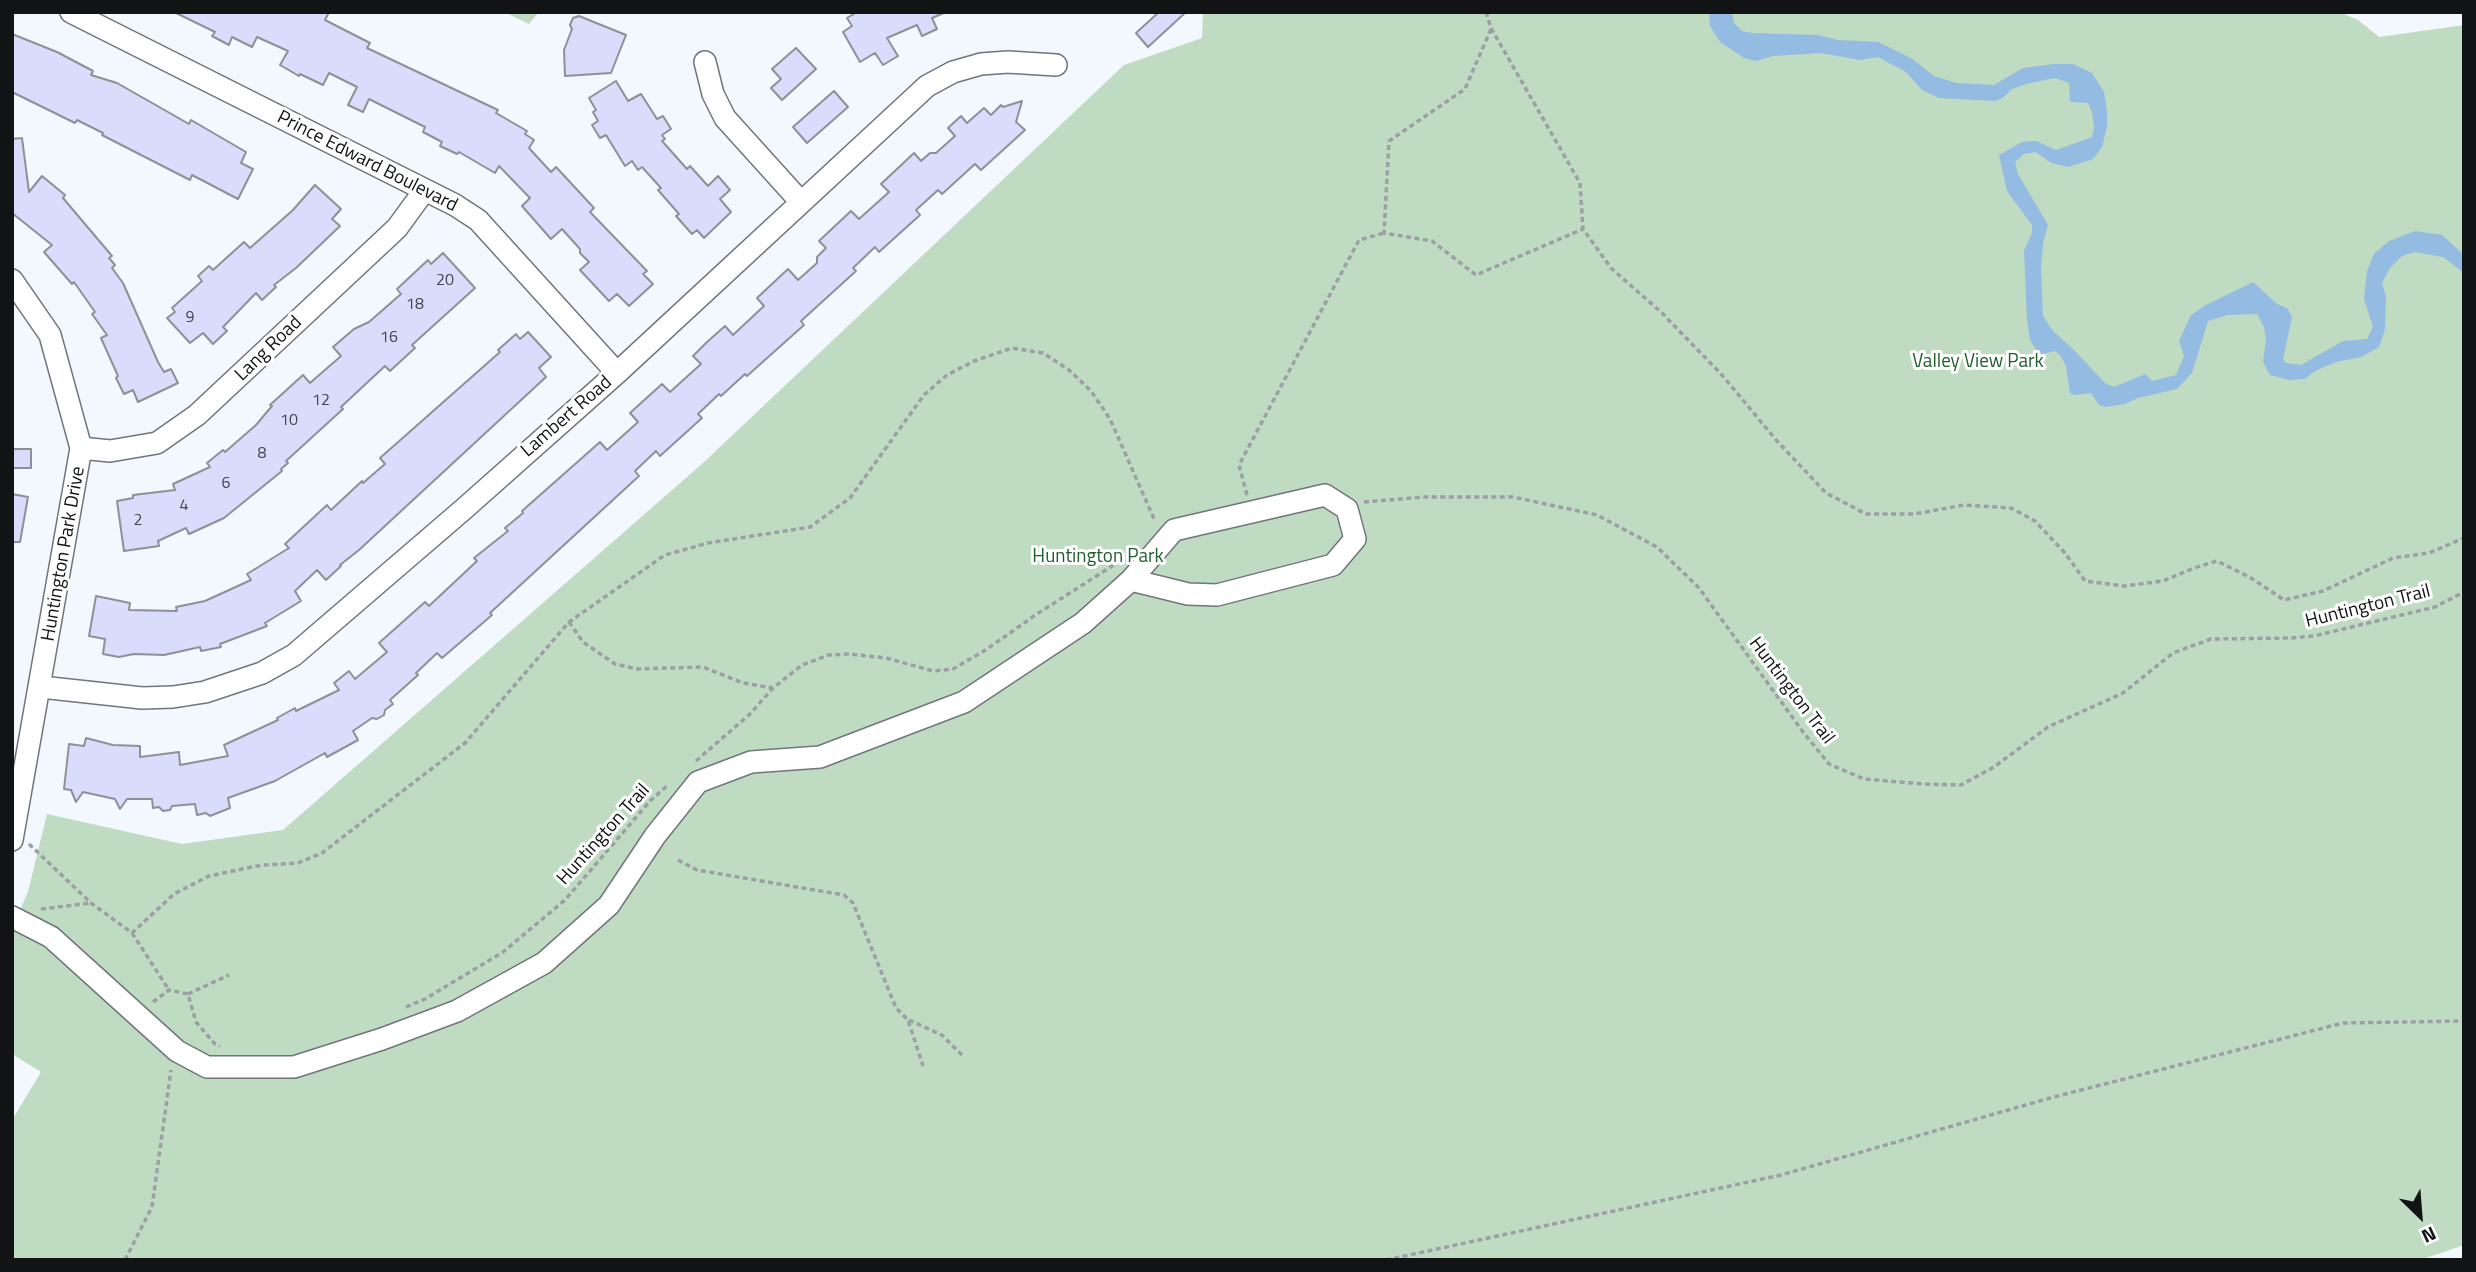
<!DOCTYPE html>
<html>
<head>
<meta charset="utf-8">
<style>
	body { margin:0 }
	#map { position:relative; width:2476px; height:1272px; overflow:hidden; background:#f3f7fe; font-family:"Titillium Web",sans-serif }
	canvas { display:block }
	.frame { position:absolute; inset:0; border:14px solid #121315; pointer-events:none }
	.north { position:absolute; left:2385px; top:1181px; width:70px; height:70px; -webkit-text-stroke:5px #fff; paint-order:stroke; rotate:155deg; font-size:19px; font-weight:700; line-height:28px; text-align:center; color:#121315 }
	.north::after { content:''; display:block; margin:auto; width:24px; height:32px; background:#121315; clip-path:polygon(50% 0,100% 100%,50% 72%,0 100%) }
</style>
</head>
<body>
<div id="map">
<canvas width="2476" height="1272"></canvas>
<div class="frame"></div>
<div class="north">N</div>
</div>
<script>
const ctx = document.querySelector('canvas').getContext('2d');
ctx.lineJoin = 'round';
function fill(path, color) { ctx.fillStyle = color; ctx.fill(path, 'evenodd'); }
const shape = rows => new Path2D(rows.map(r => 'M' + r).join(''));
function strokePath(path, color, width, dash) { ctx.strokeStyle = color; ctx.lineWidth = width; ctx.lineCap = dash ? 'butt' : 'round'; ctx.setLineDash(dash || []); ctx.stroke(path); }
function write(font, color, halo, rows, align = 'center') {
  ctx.font = font + ' "Titillium Web",sans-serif'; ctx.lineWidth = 6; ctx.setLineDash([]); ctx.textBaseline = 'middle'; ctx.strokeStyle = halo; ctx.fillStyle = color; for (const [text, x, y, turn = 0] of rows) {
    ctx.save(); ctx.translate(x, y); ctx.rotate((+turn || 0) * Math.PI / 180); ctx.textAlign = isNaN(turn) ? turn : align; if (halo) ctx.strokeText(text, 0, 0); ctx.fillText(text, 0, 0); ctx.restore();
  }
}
fill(shape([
	[504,12,539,12,529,24],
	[1203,12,2339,12,2358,20,2379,37,2464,25,2464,1245,2420,1260,12,1260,12,1120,41,1072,12,1054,12,928,28,892,47,814,182,844,283,830,703,463,1124,65,1202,38]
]), '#bfdbc2');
fill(shape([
	[1709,12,1732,12,1734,23,1742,31,1752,33,1818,35,1838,40,1878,42,1911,58,1934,76,1957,83,1994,85,2023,68,2054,64,2073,64,2092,73,2104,92,2107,111,2107,127,2102,147,2093,159,2068,167,2051,163,2036,152,2024,154,2015,162,2018,174,2048,225,2043,243,2041,268,2043,316,2053,331,2075,351,2105,383,2114,387,2145,374,2152,381,2176,375,2184,356,2179,341,2191,315,2206,305,2253,282,2277,304,2287,308,2292,317,2283,359,2286,363,2301,365,2343,341,2367,339,2373,327,2364,299,2367,271,2374,254,2389,241,2415,231,2442,235,2464,255,2464,273,2443,257,2415,252,2402,256,2390,268,2382,283,2386,296,2385,329,2379,347,2361,357,2336,362,2315,371,2305,379,2289,380,2270,375,2263,362,2266,340,2264,327,2257,314,2228,315,2208,321,2192,373,2177,389,2138,398,2125,404,2105,407,2099,405,2091,393,2076,395,2070,393,2066,366,2060,355,2055,351,2039,355,2030,340,2027,320,2024,251,2032,233,2032,225,2007,191,1999,155,2022,142,2036,141,2056,150,2092,137,2094,127,2092,112,2088,103,2070,102,2069,83,2055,78,2026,84,2012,89,2004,97,1996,101,1939,98,1922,90,1906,72,1878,57,1860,60,1821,53,1773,56,1756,61,1744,58,1720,42,1710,26]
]), '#94bbe2');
const building = shape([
	[174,12,329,12,325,20,370,43,367,48,498,110,496,113,527,131,525,134,534,140,529,148,551,172,556,167,594,208,590,212,647,271,643,274,653,284,629,306,617,294,609,301,580,270,589,262,580,253,580,249,562,229,551,239,522,206,530,198,499,166,495,173,459,152,457,154,440,146,442,142,423,132,425,127,369,99,363,112,348,105,357,87,329,73,323,85,300,74,299,76,280,65,288,51,257,37,252,47,232,37,229,45,212,36,215,32,174,12],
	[857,12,946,12,932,18,937,29,922,36,917,25,887,38,898,56,883,65,875,53,860,62,843,32,852,26,847,18,857,12],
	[1159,12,1186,12,1148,47,1136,33,1159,12],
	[579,16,626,35,611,73,565,76,564,50,572,29,570,25,573,18,579,16],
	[12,34,57,52,93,71,91,75,117,83,189,124,191,120,246,152,241,163,253,169,238,199,192,175,190,180,102,135,103,133,77,120,75,123,12,92,12,34],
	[796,48,816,69,782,100,771,88,781,79,772,69,796,48],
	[616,81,628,101,641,94,657,119,663,116,671,129,662,135,665,139,662,141,687,169,690,166,708,186,718,176,730,190,720,199,731,212,704,238,697,230,692,234,676,216,679,214,658,190,661,188,642,167,638,170,632,161,625,166,606,135,600,138,592,125,598,121,593,112,596,110,589,98,616,81],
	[834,91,848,107,807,143,793,127,834,91],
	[1022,101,1016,122,1025,130,981,170,975,164,942,194,938,190,916,210,920,215,879,252,875,247,853,268,856,271,801,321,804,325,747,376,745,374,721,396,719,394,698,414,702,418,660,456,656,451,635,471,639,476,490,613,492,615,442,658,437,653,416,673,418,675,390,700,393,704,385,710,384,715,377,719,372,718,353,731,358,740,327,757,325,753,275,781,228,798,230,808,210,816,206,813,197,815,195,804,172,806,170,810,163,811,159,807,153,808,152,799,127,799,120,809,115,799,83,792,76,802,71,790,64,789,69,744,84,746,86,738,113,745,140,746,140,757,179,752,180,765,228,756,224,745,278,720,277,718,295,708,296,711,339,690,334,683,349,671,355,679,387,652,379,643,425,602,429,606,477,561,474,558,508,531,505,528,523,513,522,511,600,442,607,450,638,422,630,413,662,384,670,392,701,364,693,356,707,342,725,326,733,335,764,306,757,298,788,269,798,280,817,263,817,257,826,248,819,241,851,211,859,219,889,192,881,184,914,153,921,161,930,153,936,153,955,136,948,128,961,116,967,123,984,108,991,115,1001,105,1003,107,1022,101],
	[22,138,29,192,42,176,65,195,63,198,112,256,109,258,115,265,112,268,123,283,158,362,164,372,171,369,178,383,138,402,133,390,124,394,116,378,118,376,101,338,107,335,92,314,95,312,74,282,72,284,44,252,52,245,12,213,12,139,22,138],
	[315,185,341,209,332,219,340,226,296,268,274,285,276,287,262,300,256,293,223,327,227,331,213,344,203,333,190,343,167,318,175,312,172,308,202,281,198,276,209,266,213,270,244,242,250,248,293,210,315,185],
	[443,253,475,288,412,345,415,348,390,371,385,366,341,407,343,409,286,461,288,463,281,469,282,471,224,518,189,534,186,528,158,541,159,546,124,551,117,501,133,498,133,495,175,490,173,484,210,467,207,463,223,450,225,452,256,425,272,406,270,405,303,375,310,383,341,356,333,347,354,329,369,322,401,294,397,289,428,260,431,264,443,253],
	[528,332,551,357,539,368,546,377,359,550,340,565,341,566,326,580,317,570,295,591,301,601,265,623,267,626,220,644,221,647,201,651,200,647,164,655,134,654,119,657,103,654,105,639,89,636,96,596,130,603,129,610,177,611,176,607,205,601,251,580,247,574,289,548,285,544,327,505,331,510,362,481,363,483,385,464,380,458,500,352,498,350,516,334,520,339,528,332],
	[12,449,31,449,31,468,12,468,12,449],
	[12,494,28,497,20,542,12,542,12,494]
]);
fill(building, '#d9dcfb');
strokePath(building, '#8f9097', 2);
const minor = shape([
	[71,12,455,205,478,220,617,373],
	[705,62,713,94,725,118,800,201],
	[12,280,50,335,81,448,12,840],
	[81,448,110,451,157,443,197,415,397,228,424,191],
	[41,687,142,698,173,697,205,692,262,673,294,655,465,508,617,373,927,86,953,72,981,64,1008,62,1056,65],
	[12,917,51,937,177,1051,207,1067,294,1067,382,1039,457,1011,544,963,609,905,655,836,698,782,751,762,820,757,964,702,1083,623,1131,580,1188,594,1217,595,1333,565,1355,539,1347,509,1325,495,1174,530,1131,580]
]);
strokePath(minor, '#71757b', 24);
strokePath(shape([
	[1486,12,1491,28,1580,183,1583,229,1611,268,1662,313,1722,375,1777,441,1826,493,1866,514,1914,514,1964,505,2011,508,2035,521,2065,553,2085,581,2124,586,2163,581,2194,568,2217,561,2251,578,2284,600,2323,591,2393,558,2429,553,2464,538],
	[1491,29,1465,89,1389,141,1384,233,1432,241,1476,275,1583,229],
	[1247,495,1239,465,1359,240,1384,233],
	[1364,502,1425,497,1513,497,1597,515,1657,547,1699,588,1803,732,1829,764,1864,779,1924,784,1961,785,1994,767,2048,727,2123,693,2173,653,2211,639,2292,638,2314,636,2435,607,2464,592],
	[569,622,583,642,615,664,637,669,703,667,743,683,773,688],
	[696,761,750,714,773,688,802,665,829,655,849,654,886,658,933,671,953,669,984,651,1037,614,1120,561],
	[29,844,91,903,132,933,174,894,209,876,262,865,298,863,322,853,465,743,569,622,665,555,708,543,810,527,850,498,924,395,947,375,974,361,1012,348,1043,353,1069,370,1091,391,1110,419,1155,521],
	[678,860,697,870,844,895,853,903,896,1008,908,1020,923,1066],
	[41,909,91,903],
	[132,933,169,990],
	[188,994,229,975],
	[153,1002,169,990,188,994,196,1022,215,1044,220,1046],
	[406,1007,425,999,503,952,565,900,650,801,669,784],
	[909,1020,942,1035,962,1055],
	[125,1260,152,1207,171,1070],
	[1386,1260,1781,1175,2050,1098,2343,1023,2464,1021]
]), '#9c9fa4', 3.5, [5, 3.5]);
strokePath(minor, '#fff', 21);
write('16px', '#44454e', null, [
	["20",445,281],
	["18",415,305],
	["9",190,318],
	["16",389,338],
	["12",321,401],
	["10",289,421],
	["8",262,454],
	["6",226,484],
	["4",184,506],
	["2",138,521]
]);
write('19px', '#121315', '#fff', [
	["Prince Edward Boulevard",367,162,27],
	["Lang Road",269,349,-44],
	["Lambert Road",567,417,-41],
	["Huntington Park Drive",64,554,-80],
	["Huntington Trail",2368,607,-14],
	["Huntington Trail",1791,691,53],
	["Huntington Trail",604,835,-48]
]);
write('19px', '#1f5e2e', '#fff', [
	["Valley View Park",1978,362],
	["Huntington Park",1098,557]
]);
</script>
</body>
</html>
